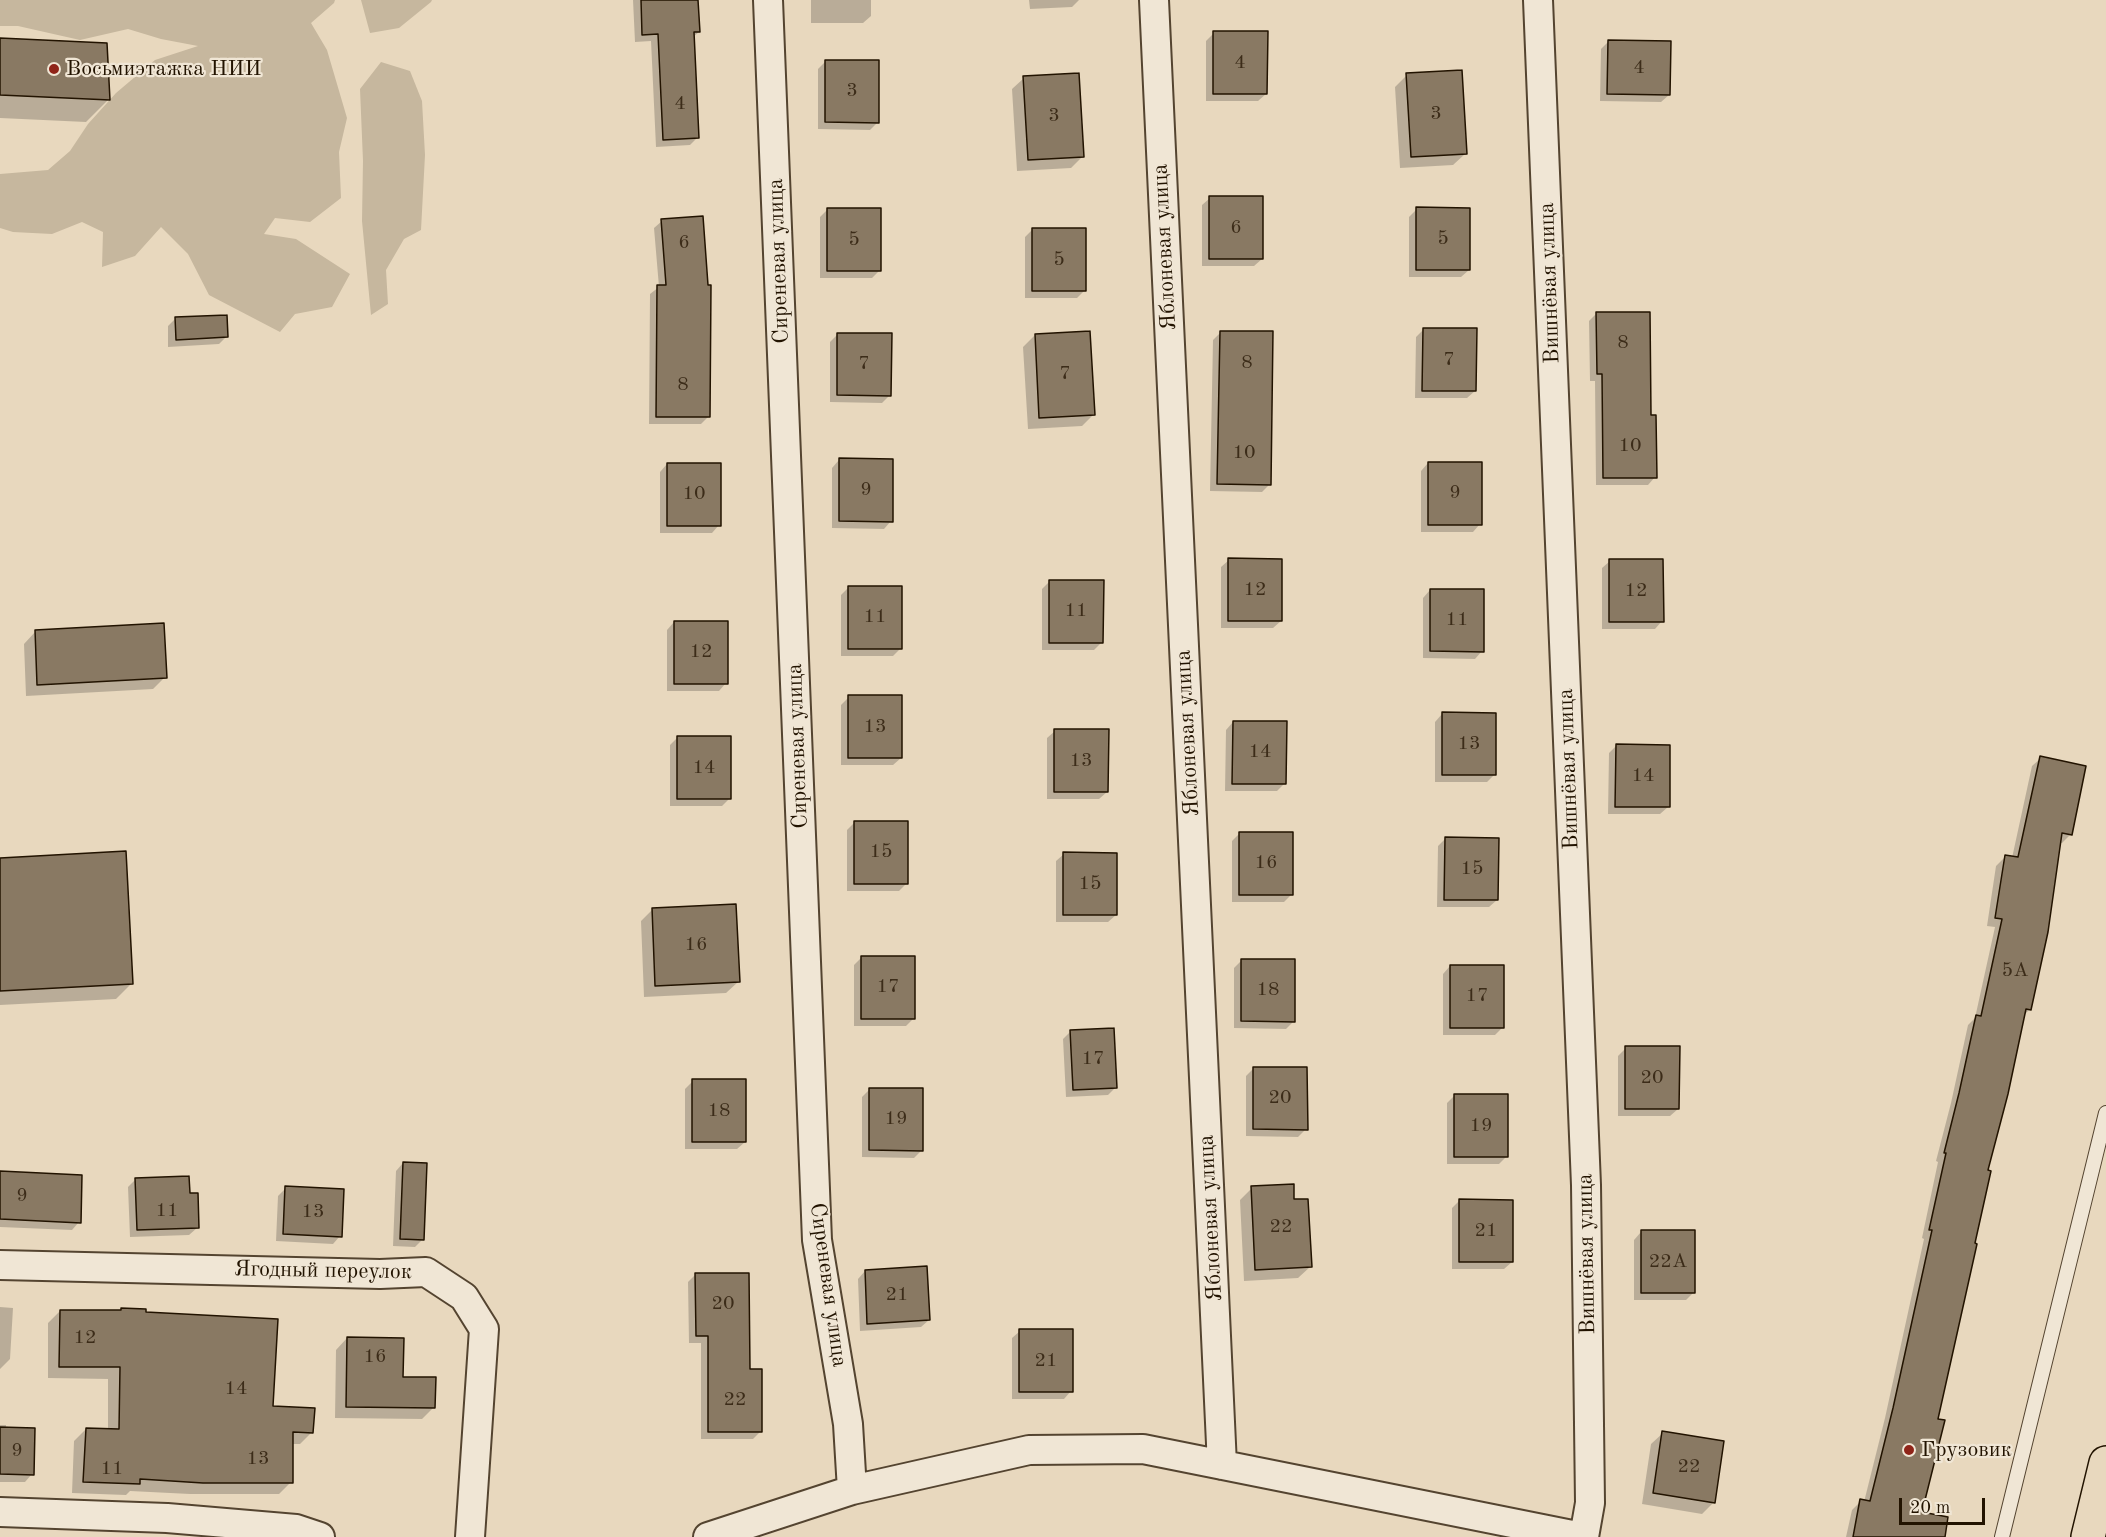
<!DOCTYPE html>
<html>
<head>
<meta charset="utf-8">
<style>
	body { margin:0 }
	#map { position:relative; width:2106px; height:1537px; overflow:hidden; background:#e8d8be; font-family:"Old Standard TT",serif }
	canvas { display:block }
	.scale { position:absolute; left:1899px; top:1498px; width:86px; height:27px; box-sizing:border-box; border:3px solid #221300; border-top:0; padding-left:8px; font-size:18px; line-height:21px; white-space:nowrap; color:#221300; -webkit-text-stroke:4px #f0e6d5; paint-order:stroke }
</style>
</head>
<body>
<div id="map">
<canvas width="2106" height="1537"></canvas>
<div class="scale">20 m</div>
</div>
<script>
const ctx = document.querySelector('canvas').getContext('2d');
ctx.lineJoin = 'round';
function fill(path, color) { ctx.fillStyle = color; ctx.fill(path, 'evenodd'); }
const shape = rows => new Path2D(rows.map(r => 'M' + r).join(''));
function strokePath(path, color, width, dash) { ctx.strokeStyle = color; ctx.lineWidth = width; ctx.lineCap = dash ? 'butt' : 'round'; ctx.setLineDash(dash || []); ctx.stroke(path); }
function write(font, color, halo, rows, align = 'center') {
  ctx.font = font + ' "Old Standard TT",serif'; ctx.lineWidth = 4.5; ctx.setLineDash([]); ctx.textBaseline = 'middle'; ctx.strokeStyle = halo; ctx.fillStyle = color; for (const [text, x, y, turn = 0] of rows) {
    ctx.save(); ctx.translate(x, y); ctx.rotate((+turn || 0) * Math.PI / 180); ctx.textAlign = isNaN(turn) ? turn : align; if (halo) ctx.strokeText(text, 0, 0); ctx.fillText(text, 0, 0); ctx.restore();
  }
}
fill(shape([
	[0,0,335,0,334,3,311,23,327,50,347,118,339,152,341,198,310,222,275,218,264,234,296,239,350,274,332,307,295,314,280,332,209,295,188,254,161,227,135,256,102,267,103,232,82,222,52,234,13,232,0,228,0,174,48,170,70,151,88,124,116,93,155,60,198,46,161,39,128,29,80,40,18,26,0,26],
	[361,0,432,0,431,2,399,28,370,33],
	[381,62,410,71,422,101,425,155,421,230,404,239,386,270,388,304,371,315,362,221,363,161,360,89]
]), '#c6b79e');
fill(shape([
	[633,0,697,0,699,32,693,37,698,137,690,145,656,147,651,41,635,42],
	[811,0,871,0,871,16,863,23,811,23],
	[1029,0,1079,0,1072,7,1030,9],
	[1214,33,1266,94,1258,101,1206,101,1206,41],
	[0,40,109,99,86,122,0,118],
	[1609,41,1669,95,1661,102,1600,101,1601,49],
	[826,61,878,122,870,130,818,129,818,69],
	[1407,75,1465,154,1453,165,1400,168,1395,87],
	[1024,78,1083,156,1071,168,1017,171,1012,89],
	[1210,198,1262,259,1254,266,1202,266,1202,205],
	[1417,209,1469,270,1461,277,1409,277,1409,217],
	[827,210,879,271,872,278,820,278,820,217],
	[662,221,709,416,701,424,649,424,650,294,659,287,654,228],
	[1032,230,1084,291,1077,298,1025,298,1025,237],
	[1597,313,1649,416,1655,477,1648,485,1596,485,1595,381,1590,381,1589,321],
	[175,319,226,337,219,344,168,347,168,326],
	[1423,330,1475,391,1467,398,1415,398,1416,337],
	[1220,333,1270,484,1262,492,1210,491,1213,340],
	[838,334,890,395,882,403,830,402,830,342],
	[1035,335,1094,414,1082,426,1028,429,1023,347],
	[839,460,891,521,884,529,832,528,832,468],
	[1428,463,1480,524,1473,532,1421,532,1421,471],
	[667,464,719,525,712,533,660,533,660,472],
	[1229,560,1281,621,1273,628,1221,628,1221,567],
	[1610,561,1662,621,1655,629,1602,629,1602,568],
	[1050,581,1102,642,1094,650,1042,650,1042,589],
	[849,587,901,648,893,656,841,656,841,595],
	[1430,590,1482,651,1475,659,1423,658,1423,598],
	[674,622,726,683,719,691,667,691,667,630],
	[35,632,165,677,153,689,26,696,24,644],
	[849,697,901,758,893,765,841,765,841,705],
	[1442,714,1494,775,1487,782,1435,782,1435,722],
	[1233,722,1285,783,1277,791,1225,791,1226,730],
	[1055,731,1107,792,1099,799,1047,799,1047,738],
	[677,738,729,799,722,806,670,806,670,745],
	[1616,746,1668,807,1660,814,1608,814,1609,753],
	[2041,758,2070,835,2062,843,2059,843,2046,931,2029,1010,2023,1016,1986,1171,1936,1420,1921,1513,1943,1537,1846,1537,1852,1510,1861,1501,1864,1502,1885,1418,1924,1239,1922,1238,1938,1162,1936,1161,1951,1103,1968,1025,1975,1018,1995,927,1987,926,1996,866,2005,857,2012,858,2032,766],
	[855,822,907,883,899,891,847,891,847,830],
	[1240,833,1292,894,1284,902,1232,902,1232,841],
	[1445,839,1497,900,1489,907,1437,907,1438,846],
	[1064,854,1116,915,1108,922,1056,922,1056,861],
	[0,860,132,983,116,999,0,1005],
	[653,909,738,982,726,993,644,997,641,921],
	[862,957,914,1018,906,1026,854,1026,854,965],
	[1242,960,1294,1021,1286,1029,1234,1028,1234,968],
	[1450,966,1503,1027,1495,1035,1443,1035,1443,974],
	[1070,1032,1116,1087,1108,1095,1066,1097,1063,1039],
	[1626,1048,1678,1109,1670,1116,1618,1116,1618,1056],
	[1254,1068,1306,1129,1298,1137,1246,1136,1246,1076],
	[693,1081,745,1142,737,1149,685,1149,685,1089],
	[870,1089,922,1150,914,1158,862,1157,862,1097],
	[1454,1096,1507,1156,1499,1164,1447,1164,1447,1103],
	[403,1163,423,1239,415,1247,393,1246,396,1171],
	[0,1173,79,1222,72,1230,0,1227],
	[136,1179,189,1194,197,1228,189,1235,130,1237,128,1187],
	[286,1188,340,1236,333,1244,276,1241,278,1196],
	[1252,1188,1293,1200,1310,1267,1298,1278,1244,1281,1240,1200],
	[1459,1201,1512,1262,1504,1269,1452,1269,1452,1208],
	[1641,1232,1693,1293,1686,1300,1634,1300,1634,1240],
	[865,1271,929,1320,921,1327,860,1331,858,1279],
	[696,1274,748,1370,761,1431,753,1439,701,1439,701,1343,689,1343,688,1282],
	[0,1307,13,1308,10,1359,0,1369],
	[60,1311,144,1313,272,1407,312,1432,300,1444,292,1444,291,1482,279,1494,190,1494,130,1491,126,1495,72,1493,74,1441,86,1429,108,1430,108,1379,48,1378,48,1323],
	[1020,1331,1071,1391,1064,1399,1012,1399,1012,1338],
	[347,1338,402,1378,434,1407,422,1419,335,1418,336,1350],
	[0,1425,6,1425,6,1429,32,1474,25,1482,0,1482],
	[1663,1433,1714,1502,1702,1514,1642,1504,1651,1444]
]), '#0003');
const building = shape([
	[641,0,698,0,700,32,694,32,699,138,663,140,658,34,642,35,641,0],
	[1213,31,1268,31,1267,94,1213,94,1213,31],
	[0,38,107,43,110,100,0,95,0,38],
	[1608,40,1671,41,1670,95,1607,94,1608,40],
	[825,60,879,60,879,123,825,122,825,60],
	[1462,70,1467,154,1411,157,1406,73,1462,70],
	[1079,73,1084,157,1028,160,1023,76,1079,73],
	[1209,196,1263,196,1263,259,1209,259,1209,196],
	[1416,207,1470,208,1470,270,1416,270,1416,207],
	[827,208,881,208,881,271,827,271,827,208],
	[703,216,708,285,711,285,710,417,656,417,657,285,666,285,661,219,703,216],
	[1032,228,1086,228,1086,291,1032,291,1032,228],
	[1596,312,1650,312,1651,415,1656,415,1657,478,1603,478,1602,374,1597,374,1596,312],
	[227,315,228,337,176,340,175,317,227,315],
	[1423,328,1477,328,1476,391,1422,391,1423,328],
	[1090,331,1095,415,1039,418,1035,334,1090,331],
	[1220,331,1273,331,1271,485,1217,484,1220,331],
	[837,333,892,333,891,396,837,395,837,333],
	[839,458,893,459,893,522,839,521,839,458],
	[1428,462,1482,462,1482,525,1428,525,1428,462],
	[667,463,721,463,721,526,667,526,667,463],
	[1228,558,1282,559,1282,621,1228,621,1228,558],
	[1609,559,1663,559,1664,622,1609,622,1609,559],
	[1049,580,1104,580,1103,643,1049,643,1049,580],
	[848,586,902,586,902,649,848,649,848,586],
	[1430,589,1484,589,1484,652,1430,651,1430,589],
	[674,621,728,621,728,684,674,684,674,621],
	[164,623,167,678,37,685,35,630,164,623],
	[848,695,902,695,902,758,848,758,848,695],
	[1442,712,1496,713,1496,775,1442,775,1442,712],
	[1233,721,1287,721,1286,784,1232,784,1233,721],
	[1054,729,1109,729,1108,792,1054,792,1054,729],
	[677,736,731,736,731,799,677,799,677,736],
	[1616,744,1670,745,1670,807,1615,807,1616,744],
	[2040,756,2086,766,2072,835,2062,833,2048,932,2031,1010,2026,1009,2008,1094,1988,1170,1991,1171,1975,1243,1977,1244,1938,1419,1945,1420,1922,1512,1948,1517,1945,1537,1853,1537,1860,1499,1870,1501,1893,1408,1932,1230,1929,1230,1946,1153,1944,1153,1959,1093,1976,1015,1981,1016,2002,919,1995,918,2005,855,2018,857,2040,756],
	[854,821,908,821,908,884,854,884,854,821],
	[1239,832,1293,832,1293,895,1239,895,1239,832],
	[1445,837,1499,838,1498,900,1444,900,1445,837],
	[126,851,133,984,0,991,0,858,126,851],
	[1063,852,1117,853,1117,915,1063,915,1063,852],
	[736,904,740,982,655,986,652,908,736,904],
	[861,956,915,956,915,1019,861,1019,861,956],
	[1241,959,1295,959,1295,1022,1241,1021,1241,959],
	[1450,965,1504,965,1504,1028,1450,1028,1450,965],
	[1114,1028,1117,1088,1073,1090,1070,1030,1114,1028],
	[1625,1046,1680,1046,1679,1109,1625,1109,1625,1046],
	[1253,1067,1307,1067,1308,1130,1253,1129,1253,1067],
	[692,1079,746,1079,746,1142,692,1142,692,1079],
	[869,1088,923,1088,923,1151,869,1150,869,1088],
	[1454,1094,1508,1094,1508,1157,1454,1157,1454,1094],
	[403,1162,427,1163,424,1240,400,1239,403,1162],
	[0,1171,82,1175,81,1223,0,1219,0,1171],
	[189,1176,190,1193,198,1193,199,1228,137,1230,135,1178,189,1176],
	[1294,1184,1294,1199,1308,1199,1312,1267,1255,1270,1251,1186,1294,1184],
	[285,1186,344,1189,342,1237,283,1234,285,1186],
	[1459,1199,1513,1200,1513,1262,1459,1262,1459,1199],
	[1641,1230,1695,1230,1695,1293,1641,1293,1641,1230],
	[927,1266,930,1320,867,1324,865,1270,927,1266],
	[695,1273,749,1273,750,1369,762,1369,762,1432,708,1432,708,1336,696,1336,695,1273],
	[121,1308,146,1309,146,1312,278,1319,273,1406,315,1408,313,1433,293,1432,293,1483,203,1483,140,1479,140,1484,83,1482,86,1428,119,1429,120,1367,59,1367,60,1310,121,1310,121,1308],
	[1019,1329,1073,1329,1073,1392,1019,1392,1019,1329],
	[347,1337,404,1338,403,1377,436,1377,435,1408,346,1407,347,1337],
	[0,1427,35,1428,34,1475,0,1474,0,1427],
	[1662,1431,1724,1441,1715,1503,1653,1493,1662,1431]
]);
fill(building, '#897963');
strokePath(building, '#221300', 1.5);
const lane = shape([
	[2002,1537,2106,1113]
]);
const street = shape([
	[768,0,817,1240,848,1424,852,1490],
	[1154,0,1222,1465],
	[1538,0,1586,1185,1590,1503,1584,1537],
	[0,1265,380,1274,426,1272,464,1297,484,1329,470,1537],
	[0,1512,167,1518,296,1529,320,1537],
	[708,1537,852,1490,1029,1450,1143,1449,1582,1537]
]);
const highway = shape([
	[2088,1537,2106,1463]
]);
strokePath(lane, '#544430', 16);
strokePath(street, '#544430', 32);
strokePath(highway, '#221300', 36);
strokePath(lane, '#f0e6d5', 14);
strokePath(street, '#f0e6d5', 28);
strokePath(highway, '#e8d8be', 33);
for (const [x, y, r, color] of [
	[54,69,6,"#8f2418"],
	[1909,1450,6,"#8f2418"]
]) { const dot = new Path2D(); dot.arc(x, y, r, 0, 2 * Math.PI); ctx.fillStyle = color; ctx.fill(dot); strokePath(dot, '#f0e6d5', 2); }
write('20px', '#3c2c19', null, [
	["4",1240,63],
	["4",1639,68],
	["3",852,91],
	["4",680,104],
	["3",1436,114],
	["3",1054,116],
	["6",1236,228],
	["5",1443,239],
	["5",854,240],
	["6",684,243],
	["5",1059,260],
	["8",1623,343],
	["7",1449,360],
	["8",1247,363],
	["7",864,364],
	["7",1065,374],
	["8",683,385],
	["10",1630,446],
	["10",1244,453],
	["9",866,490],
	["9",1455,493],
	["10",694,494],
	["12",1255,590],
	["12",1636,591],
	["11",1076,611],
	["11",875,617],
	["11",1457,620],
	["12",701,652],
	["13",875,727],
	["13",1469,744],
	["14",1260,752],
	["13",1081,761],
	["14",704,768],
	["14",1643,776],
	["15",881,852],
	["16",1266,863],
	["15",1472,869],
	["15",1090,884],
	["16",696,945],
	["5А",2015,971],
	["17",888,987],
	["18",1268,990],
	["17",1477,996],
	["17",1093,1059],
	["20",1652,1078],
	["20",1280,1098],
	["18",719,1111],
	["19",896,1119],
	["19",1481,1126],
	["9",22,1196],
	["11",167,1211],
	["13",313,1212],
	["22",1281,1227],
	["21",1486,1231],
	["22А",1668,1262],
	["21",897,1295],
	["20",723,1304],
	["12",85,1338],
	["16",375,1357],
	["21",1046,1361],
	["14",236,1389],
	["22",735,1400],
	["9",17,1451],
	["13",258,1459],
	["22",1689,1467],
	["11",112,1469]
]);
write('22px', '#221300', '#f0e6d5', [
	["Восьмиэтажка НИИ",66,69],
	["Грузовик",1921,1450]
], 'left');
write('22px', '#221300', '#f0e6d5', [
	["Яблоневая улица",1165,247,-93],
	["Сиреневая улица",779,261,-92],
	["Вишнёвая улица",1550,283,-92],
	["Яблоневая улица",1188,733,-93],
	["Сиреневая улица",798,746,-92],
	["Вишнёвая улица",1569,769,-92],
	["Яблоневая улица",1211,1218,-93],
	["Вишнёвая улица",1587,1254,-91],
	["Ягодный переулок",323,1271,1],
	["Сиреневая улица",828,1285,82]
]);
</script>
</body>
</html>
